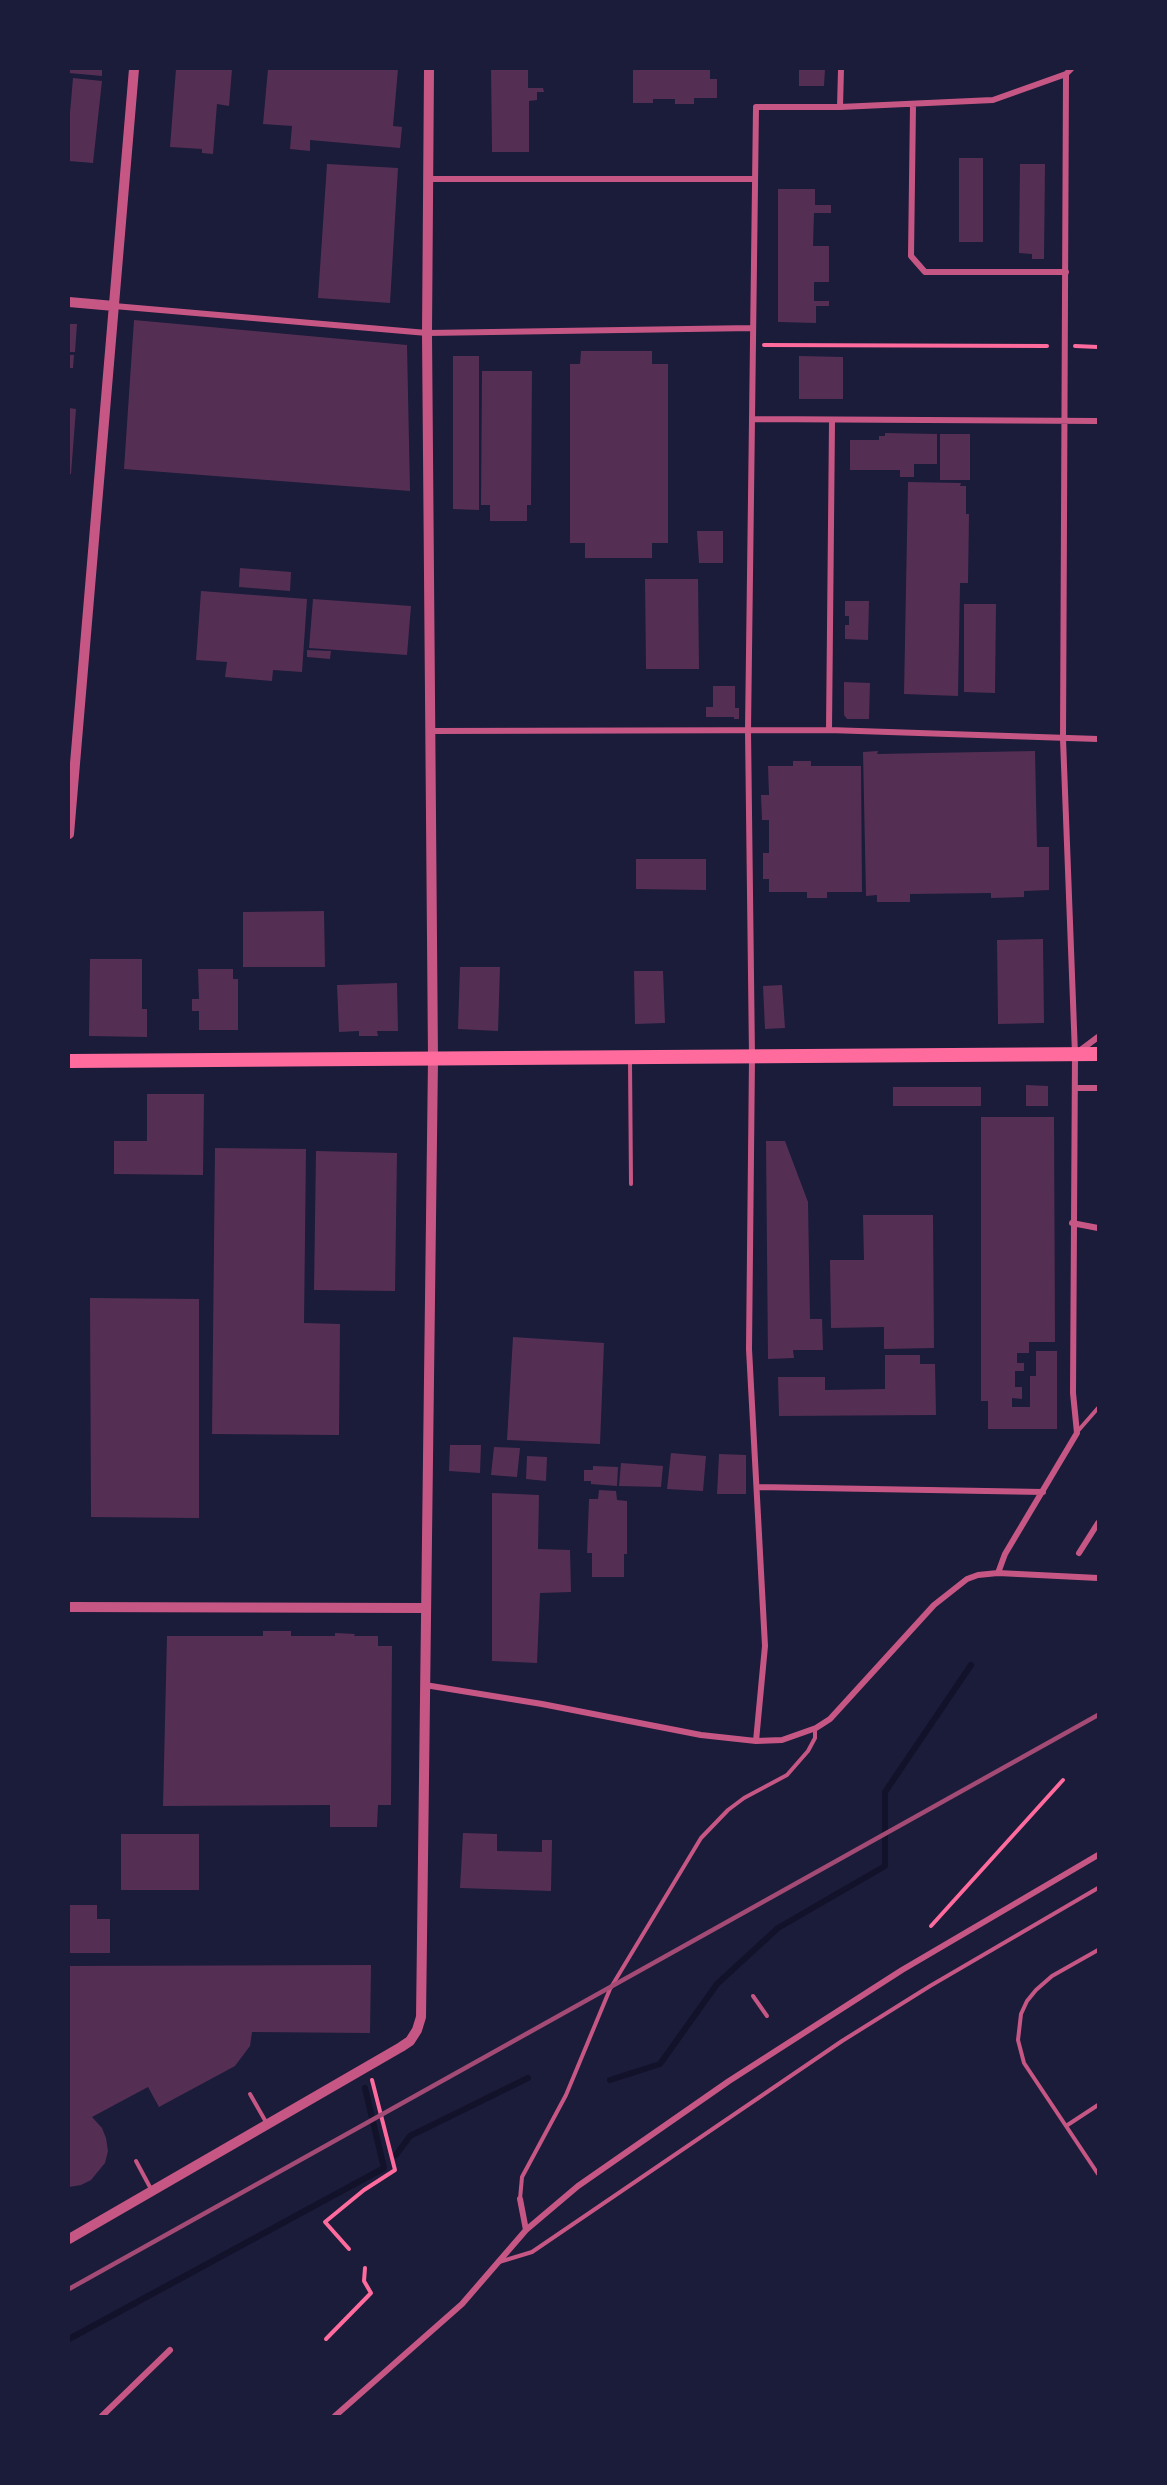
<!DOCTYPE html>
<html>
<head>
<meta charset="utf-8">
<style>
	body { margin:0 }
	#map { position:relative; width:1167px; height:2485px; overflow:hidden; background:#1b1b3a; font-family:"Nunito Sans",sans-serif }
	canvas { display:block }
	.frame { position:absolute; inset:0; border:70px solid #1b1b3a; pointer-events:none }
</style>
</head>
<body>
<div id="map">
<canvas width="1167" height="2485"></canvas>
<div class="frame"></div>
</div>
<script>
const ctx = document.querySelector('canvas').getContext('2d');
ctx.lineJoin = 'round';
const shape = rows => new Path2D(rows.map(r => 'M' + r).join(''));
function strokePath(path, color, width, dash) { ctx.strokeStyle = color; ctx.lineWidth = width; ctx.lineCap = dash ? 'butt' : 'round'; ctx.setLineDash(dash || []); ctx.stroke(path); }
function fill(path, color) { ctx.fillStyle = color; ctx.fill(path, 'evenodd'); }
strokePath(shape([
	[610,2080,660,2064,717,1984,778,1928,885,1866,885,1792,971,1665],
	[396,2155,410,2136,528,2078],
	[69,2339,384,2168,365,2088]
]), '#12122b', 6);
fill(shape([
	[69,69,102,69,102,76,69,73],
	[176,69,232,69,229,106,217,104,213,154,202,153,202,149,170,147],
	[268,69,398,69,393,126,402,127,400,148,310,140,310,151,290,149,292,126,263,124],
	[491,69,528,69,528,88,543,88,544,92,537,92,537,100,529,101,529,152,492,152],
	[633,69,710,69,710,79,717,79,717,98,694,98,694,104,675,104,675,99,653,99,653,103,633,103],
	[799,69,825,69,824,86,799,86],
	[73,78,102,81,93,163,69,161,69,124],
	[959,158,983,158,983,242,959,242],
	[327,164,398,168,390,303,318,298],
	[1020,164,1045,164,1044,259,1032,259,1032,254,1019,253],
	[778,189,815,189,815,205,831,205,831,213,814,213,813,246,829,246,829,282,814,282,814,301,829,301,829,306,816,306,816,323,778,322],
	[134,320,407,345,410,491,124,469],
	[69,324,77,324,75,352,69,352],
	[581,351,652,351,652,364,668,364,668,543,652,543,652,558,585,558,585,543,570,543,570,364,580,364],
	[69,355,74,355,73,368,69,368],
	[453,356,479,356,479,510,453,509],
	[799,356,843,357,843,399,799,399],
	[482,371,532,371,531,505,527,505,527,521,490,521,490,505,481,505],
	[69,408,76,409,71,474,69,474],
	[885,433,937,434,937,464,914,464,914,477,900,477,900,470,850,470,850,440,879,440,879,436,885,436],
	[940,434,970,434,970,480,940,480],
	[908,482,961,483,960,486,966,486,966,514,969,514,968,583,960,583,958,696,904,694],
	[697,531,723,531,723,563,699,563],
	[240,568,291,572,290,591,239,587],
	[645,579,698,579,699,669,646,669],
	[201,591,307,599,302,672,273,670,272,681,225,677,227,662,196,660],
	[313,599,411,606,407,655,309,648],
	[845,601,869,601,868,640,845,639,845,625,849,625,849,616,845,616],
	[964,604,996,604,995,693,964,692],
	[307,650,331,651,330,659,307,657],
	[844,682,870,683,869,719,847,719,844,715],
	[713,686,735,686,735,708,739,708,739,719,734,719,734,717,706,717,706,707,713,707],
	[878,751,877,754,1035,751,1037,847,1049,847,1049,890,1024,891,1024,897,991,898,991,893,910,894,910,902,877,902,877,895,866,896,863,752],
	[793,761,811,761,811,766,861,766,862,892,827,892,827,898,807,898,807,892,769,892,769,879,763,879,763,853,769,853,769,820,762,820,761,795,769,795,768,766,793,766],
	[636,859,706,859,706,890,636,889],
	[324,911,325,967,243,967,243,912],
	[1043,939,1044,1023,998,1024,997,940],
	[90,959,142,959,142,1009,147,1009,147,1037,89,1036],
	[460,967,500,967,498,1031,458,1029],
	[198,969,233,969,233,979,238,979,238,1030,199,1030,199,1011,192,1011,192,999,199,999],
	[634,971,663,971,665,1023,635,1024],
	[397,983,398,1031,377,1031,378,1036,359,1036,359,1031,339,1032,337,985],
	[782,985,785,1028,765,1029,763,986],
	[1026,1085,1048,1086,1048,1106,1026,1106],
	[893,1087,981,1087,981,1106,893,1106],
	[147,1094,204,1094,203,1175,114,1174,114,1141,147,1141],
	[981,1117,1054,1117,1055,1342,1029,1342,1029,1353,1017,1353,1017,1363,1024,1363,1024,1371,1015,1371,1015,1387,1022,1387,1022,1399,1012,1398,1012,1407,1030,1407,1030,1376,1036,1376,1036,1351,1057,1351,1057,1429,988,1429,988,1401,981,1401],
	[766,1141,785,1141,808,1202,810,1319,822,1319,823,1350,793,1350,794,1358,768,1359],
	[215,1148,306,1149,304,1323,340,1324,339,1435,212,1434],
	[316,1151,397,1153,395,1291,314,1290],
	[863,1215,933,1215,934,1348,884,1349,884,1327,831,1328,830,1260,864,1260],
	[90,1298,199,1299,199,1518,91,1517],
	[513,1337,604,1343,600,1444,507,1440],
	[885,1355,920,1355,920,1364,935,1364,936,1415,779,1416,778,1377,825,1377,825,1390,885,1389],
	[450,1445,481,1445,480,1473,449,1471],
	[494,1447,520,1448,517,1477,491,1475],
	[671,1453,706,1456,703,1491,667,1489],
	[719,1454,746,1455,746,1494,717,1494],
	[527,1456,547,1457,546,1481,526,1479],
	[621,1463,663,1466,661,1487,619,1486],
	[593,1466,618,1467,617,1486,591,1484,591,1481,584,1481,584,1470,593,1470],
	[599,1490,616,1491,617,1500,627,1501,627,1554,624,1554,624,1577,592,1577,592,1553,587,1553,589,1499,598,1499],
	[492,1493,539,1495,538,1549,570,1550,571,1592,540,1593,537,1663,492,1661],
	[263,1631,291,1631,291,1636,335,1636,335,1633,355,1634,354,1636,378,1636,378,1646,392,1646,391,1805,378,1805,377,1827,330,1827,330,1805,163,1806,167,1636,263,1636],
	[463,1833,497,1834,497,1851,542,1852,542,1840,552,1840,551,1891,460,1888],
	[121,1834,199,1834,199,1890,121,1890],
	[69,1905,97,1905,97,1919,110,1919,110,1953,69,1953],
	[371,1965,370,2033,252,2032,250,2046,235,2066,159,2107,148,2087,92,2117,102,2128,106,2138,108,2151,105,2163,91,2180,81,2185,69,2187,69,1966]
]), '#542f53');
strokePath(shape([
	[764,345,1047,346],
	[1075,346,1098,347],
	[931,1926,1063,1780],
	[349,2249,325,2222,364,2190,395,2170,372,2080],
	[326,2339,371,2293,364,2281,365,2268]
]), '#ff6b9d', 4);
strokePath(shape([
	[630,1061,631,1184],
	[1077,1432,1098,1408],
	[1098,1950,1052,1976,1036,1990,1027,2001,1021,2014,1018,2040,1024,2063,1098,2174],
	[753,1996,767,2016],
	[250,2094,266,2122],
	[1066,2126,1098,2105],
	[136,2161,151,2189],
	[520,2199,522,2177,566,2095,610,1989,701,1838,728,1810,744,1798,787,1775,808,1751,815,1738,815,1729],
	[499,2262,532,2252,842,2041,930,1986,1098,1888]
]), '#c65784', 4);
strokePath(shape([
	[913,105,911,256,925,272,1066,272],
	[840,107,841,69],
	[429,179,755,179],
	[114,306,427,333,753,328],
	[752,419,1098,421],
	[829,730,832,421],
	[431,731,829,730,1098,739],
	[1078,1052,1098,1037],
	[1076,1088,1098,1088],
	[1072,1223,1098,1228],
	[758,1487,1043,1492],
	[1079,1553,1098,1523],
	[998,1573,1005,1554,1077,1433,1073,1393,1075,1054,1063,739,1066,74,1071,69],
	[425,1685,542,1704,701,1735,756,1741,765,1646,749,1349,752,1057,748,730,756,107,840,107,993,100,1066,74],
	[756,1741,782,1740,816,1728,830,1719,934,1605,967,1579,978,1575,998,1573,1098,1578],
	[520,2199,526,2230],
	[102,2416,170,2350],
	[335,2416,462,2304,526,2230,578,2186,729,2081,902,1970,1098,1855]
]), '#c65784', 6);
strokePath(shape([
	[69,302,114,306],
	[69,834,134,69],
	[69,1607,424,1608],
	[69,2239,401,2047,410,2041,417,2030,421,2017,433,1059,427,333,429,69]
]), '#c65784', 10);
strokePath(shape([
	[69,1061,1098,1054]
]), '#ff6b9d', 14);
strokePath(shape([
	[69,2289,1098,1715]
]), '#a44b75', 4.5);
</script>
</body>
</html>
